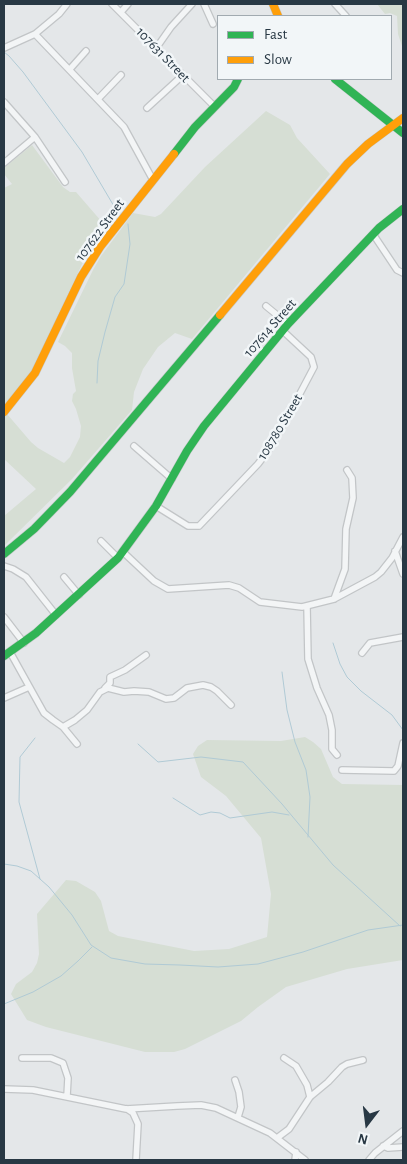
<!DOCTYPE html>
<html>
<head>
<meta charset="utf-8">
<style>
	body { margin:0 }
	#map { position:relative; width:407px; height:1164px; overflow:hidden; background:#e4e7e9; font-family:"Alegreya Sans",sans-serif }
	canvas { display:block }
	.frame { position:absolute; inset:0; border:5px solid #283844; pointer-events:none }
	.legend { position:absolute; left:217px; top:15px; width:175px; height:65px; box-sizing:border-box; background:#f2f6f8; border:1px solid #a1aab0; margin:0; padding:6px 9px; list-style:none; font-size:15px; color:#283844 }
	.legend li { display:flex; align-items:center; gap:10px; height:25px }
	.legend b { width:25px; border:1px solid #a1aab0 }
	.north { position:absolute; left:342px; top:1099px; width:50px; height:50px; -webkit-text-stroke:4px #f2f6f8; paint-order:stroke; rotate:195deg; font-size:14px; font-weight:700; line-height:20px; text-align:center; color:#283844 }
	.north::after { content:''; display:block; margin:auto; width:18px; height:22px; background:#283844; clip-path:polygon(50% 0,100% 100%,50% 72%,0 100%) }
</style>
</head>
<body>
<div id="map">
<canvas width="407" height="1164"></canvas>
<div class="frame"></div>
<ul class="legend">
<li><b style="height:6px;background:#30b455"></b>Fast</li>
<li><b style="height:6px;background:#ff9f0a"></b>Slow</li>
</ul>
<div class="north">N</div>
</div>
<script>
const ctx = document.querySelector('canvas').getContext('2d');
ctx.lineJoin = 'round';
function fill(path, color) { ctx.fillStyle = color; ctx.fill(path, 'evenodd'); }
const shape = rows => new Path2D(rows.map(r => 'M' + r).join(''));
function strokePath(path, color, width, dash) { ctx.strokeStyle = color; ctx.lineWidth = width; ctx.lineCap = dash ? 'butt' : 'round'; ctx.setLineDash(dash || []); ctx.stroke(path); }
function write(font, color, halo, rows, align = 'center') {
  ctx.font = font + ' "Alegreya Sans",sans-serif'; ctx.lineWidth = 5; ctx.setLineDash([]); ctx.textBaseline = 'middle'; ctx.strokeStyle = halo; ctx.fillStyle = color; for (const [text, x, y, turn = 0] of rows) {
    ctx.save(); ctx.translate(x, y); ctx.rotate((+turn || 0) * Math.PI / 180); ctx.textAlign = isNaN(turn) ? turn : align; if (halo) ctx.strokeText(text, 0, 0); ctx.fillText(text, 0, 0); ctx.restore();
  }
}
fill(shape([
	[377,4,403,4,403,49,398,34,397,16,390,13,385,14],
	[266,111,290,125,297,138,330,174,192,339,175,333,158,347,143,369,134,392,132,410,72,479,4,546,4,516,36,489,4,459,4,417,7,414,31,442,38,448,64,463,70,457,80,437,81,426,76,409,72,401,73,394,76,391,72,368,72,353,65,346,58,342,93,270,101,256,133,213,155,217,161,214,205,167],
	[32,145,63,187,70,192,76,192,102,222,31,372,4,406,4,188,12,184,4,174,4,168],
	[305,737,313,742,321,749,333,777,342,784,403,785,403,960,347,969,286,987,258,1007,241,1021,185,1049,174,1052,145,1052,46,1027,27,1020,11,994,16,984,32,972,37,963,39,954,37,914,66,880,76,881,95,892,101,901,109,931,118,936,194,951,229,949,267,937,271,894,261,838,226,796,201,777,193,754,198,746,207,740,281,741]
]), '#d6ded4');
strokePath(shape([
	[4,52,9,56,23,72,82,152,118,213],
	[97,383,98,361,105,332,115,297,124,284,130,244,128,224],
	[333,643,340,664,347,677,361,691,392,715,403,730],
	[282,672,287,710,295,742,306,770,310,797,308,837],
	[35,738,20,757,19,802,40,879],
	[138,744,158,762,201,757,243,762,282,804,333,865,400,926],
	[173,798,200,815,211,812,220,813,230,818,272,812,289,815],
	[4,864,17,866,31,871,49,887,72,915,91,945,111,958,145,964,180,965,218,967,258,964,303,952,368,930,403,925],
	[4,1004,33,992,61,976,78,961,92,947]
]), '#b0cad5', 1);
const street = shape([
	[112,4,214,106],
	[204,4,213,24],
	[335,4,346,16],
	[121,12,128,4],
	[35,34,124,127,153,180],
	[157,47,171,27,192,4],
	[4,48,35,34,59,14,67,4],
	[70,69,86,51],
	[98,99,121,75],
	[4,102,35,137,65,182],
	[147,108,183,75],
	[4,163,35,137],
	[373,234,397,270,403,273],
	[266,306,288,324],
	[134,446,172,479],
	[156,506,188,526,199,526,258,464,268,451,287,418,314,367,311,357,283,331],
	[101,541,118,558],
	[395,551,403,574],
	[123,552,154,581,168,589,229,585,239,588,260,602,302,607,334,599,375,577,381,572,392,558,403,537],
	[4,566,13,569,26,577,56,615],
	[64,577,79,595],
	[334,599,345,569,346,529,353,498,352,478,347,470],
	[307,606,308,659,317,688,329,715,332,730,332,749,337,755],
	[4,617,24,643],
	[10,652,44,713,53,720,63,727,77,744],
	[362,653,370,643,403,637],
	[105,688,110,683,110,677,125,670,146,655],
	[4,698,29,687],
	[63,727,75,720,87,710,100,692,108,688,124,692,134,691,149,692,166,699,174,698,187,688,203,685,211,687,217,691,231,705],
	[342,770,394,771,398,766,403,743],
	[22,1058,51,1058,63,1063,68,1078,67,1096],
	[284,1058,296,1066,307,1085,310,1097],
	[235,1080,239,1092,241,1107,238,1117],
	[4,1089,33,1090,126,1109,177,1106,201,1105,216,1108,270,1133,305,1160],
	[127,1109,133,1113,138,1124,136,1160],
	[277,1138,289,1129,310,1097,328,1082,342,1067,347,1064,363,1060],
	[383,1146,388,1148,403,1147],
	[295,1160,296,1152],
	[369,1160,375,1153,403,1131]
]);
const fast = shape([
	[335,79,403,133],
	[174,154,195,127,234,87,238,79],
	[4,554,34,529,70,492,220,315],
	[4,656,36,633,118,558,156,506,187,451,204,426,288,324,379,228,403,209]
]);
const slow = shape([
	[273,4,278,16],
	[220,315,347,164,368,144,403,118],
	[4,412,35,373,81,277,100,247,174,154]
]);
strokePath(street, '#c2c5c7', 8);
strokePath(fast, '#c2c5c7', 9);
strokePath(slow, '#c2c5c7', 9);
strokePath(street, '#f3f5f6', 5.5);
strokePath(fast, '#30b455', 8);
strokePath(slow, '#ff9f0a', 8);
write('14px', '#283844', '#f2f6f8', [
	["107631 Street",163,55,46],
	["107622 Street",100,230,-54],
	["107614 Street",270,328,-49],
	["108780 Street",280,427,-59]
]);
</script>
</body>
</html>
